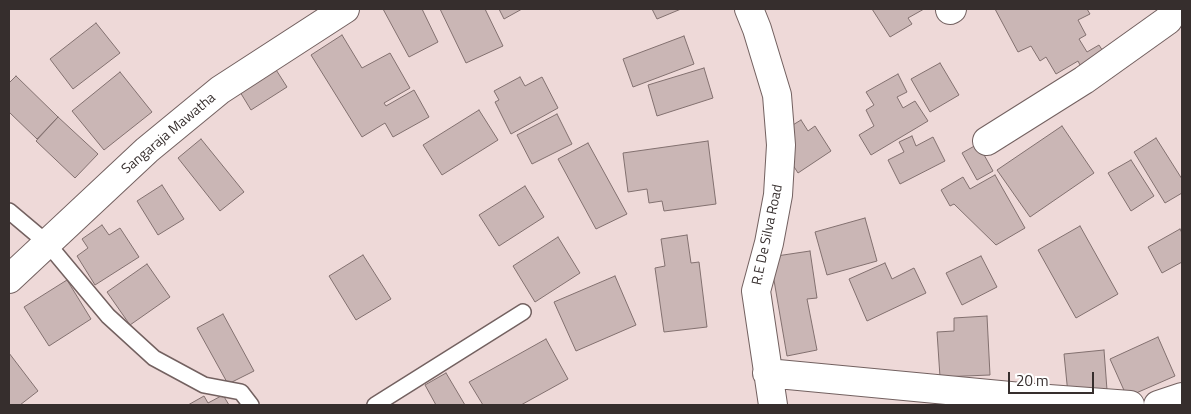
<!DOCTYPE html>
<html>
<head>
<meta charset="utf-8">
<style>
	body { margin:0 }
	#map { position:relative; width:1191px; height:414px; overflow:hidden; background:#eed9d8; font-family:"Titillium Web",sans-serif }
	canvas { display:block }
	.frame { position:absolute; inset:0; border:10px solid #362e2d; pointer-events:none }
	.scale { position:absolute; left:1008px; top:372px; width:86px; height:22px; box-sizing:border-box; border:2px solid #362e2d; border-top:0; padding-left:6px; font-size:15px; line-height:18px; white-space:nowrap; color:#362e2d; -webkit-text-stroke:4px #fff; paint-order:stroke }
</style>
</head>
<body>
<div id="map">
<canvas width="1191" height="414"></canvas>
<div class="frame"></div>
<div class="scale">20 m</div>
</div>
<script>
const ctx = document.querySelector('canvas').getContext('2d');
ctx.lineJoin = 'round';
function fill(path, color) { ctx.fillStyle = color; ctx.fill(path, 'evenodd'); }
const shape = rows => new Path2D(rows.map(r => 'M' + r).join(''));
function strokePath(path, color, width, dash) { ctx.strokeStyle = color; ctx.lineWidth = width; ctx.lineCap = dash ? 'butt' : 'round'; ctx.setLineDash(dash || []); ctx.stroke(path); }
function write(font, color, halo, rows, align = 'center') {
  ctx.font = font + ' "Titillium Web",sans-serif'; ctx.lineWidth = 4; ctx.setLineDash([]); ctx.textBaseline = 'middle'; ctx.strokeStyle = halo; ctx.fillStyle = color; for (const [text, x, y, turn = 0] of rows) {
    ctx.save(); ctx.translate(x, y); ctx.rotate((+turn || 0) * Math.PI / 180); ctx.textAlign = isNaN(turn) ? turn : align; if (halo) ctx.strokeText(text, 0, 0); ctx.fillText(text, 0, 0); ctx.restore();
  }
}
const building = shape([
	[383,9,422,9,438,42,409,57,383,9],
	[440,9,485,9,503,46,466,63,440,9],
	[499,9,522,9,504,19,499,9],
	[652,9,681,9,657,19,652,9],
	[872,9,924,9,908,18,912,24,890,37,872,9],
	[995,9,1087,9,1090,14,1078,20,1086,35,1079,39,1087,52,1099,45,1106,56,1082,69,1078,61,1056,74,1046,57,1040,61,1031,46,1018,52,995,9],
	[96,23,120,53,73,89,50,59,96,23],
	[342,35,362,68,390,53,410,88,384,103,386,106,414,90,429,117,393,137,385,123,362,137,311,55,342,35],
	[684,36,694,64,633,87,623,59,684,36],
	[940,63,959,95,930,112,911,79,940,63],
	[273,65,287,87,251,110,237,87,273,65],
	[704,68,713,98,657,116,648,85,704,68],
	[120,72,152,112,104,150,72,111,120,72],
	[898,74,907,92,897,97,903,108,915,101,928,121,871,155,859,135,874,126,866,110,874,105,866,92,898,74],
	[16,76,58,117,37,139,9,112,9,83,16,76],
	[520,77,525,86,542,77,558,108,511,134,495,102,499,100,494,91,520,77],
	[479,110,498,140,442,175,423,145,479,110],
	[557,114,572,144,532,164,517,135,557,114],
	[58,117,98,154,75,178,36,141,58,117],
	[801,120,808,131,815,126,831,151,798,173,782,148,783,131,801,120],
	[1062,126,1094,173,1030,217,997,170,1062,126],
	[912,136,916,146,933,137,945,161,900,184,888,160,904,152,899,142,912,136],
	[1156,138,1182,179,1182,193,1165,203,1134,152,1156,138],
	[201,139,244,192,220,211,178,158,201,139],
	[708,141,716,204,664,211,662,201,649,203,647,189,628,192,623,153,708,141],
	[588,143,627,214,596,229,558,159,588,143],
	[978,144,993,171,977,180,962,153,978,144],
	[1131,160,1154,196,1131,211,1108,173,1131,160],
	[995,175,1025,228,996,245,954,204,950,206,941,190,963,177,970,189,995,175],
	[162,185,184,219,158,235,137,201,162,185],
	[525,186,544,217,499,246,479,215,525,186],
	[865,218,877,261,827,275,815,232,865,218],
	[102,225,109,235,120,228,139,257,95,285,77,256,88,248,82,239,102,225],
	[1080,226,1118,294,1076,318,1038,250,1080,226],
	[1180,229,1182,233,1182,262,1162,273,1148,247,1180,229],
	[687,235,691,263,699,262,707,327,664,332,655,268,665,266,661,239,687,235],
	[558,237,580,273,535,302,513,266,558,237],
	[810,251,817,298,807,299,817,350,787,356,770,257,810,251],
	[363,255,391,299,356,320,329,276,363,255],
	[981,256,997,287,962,305,946,273,981,256],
	[885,263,892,279,914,268,926,293,867,321,849,279,885,263],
	[147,264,170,297,130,325,107,292,147,264],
	[615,276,636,325,576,351,554,302,615,276],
	[67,280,91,319,49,346,24,307,67,280],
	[223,314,254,371,228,384,197,328,223,314],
	[987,316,990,375,940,377,937,332,954,331,954,318,987,316],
	[1158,337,1175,376,1127,397,1110,359,1158,337],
	[546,339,568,379,521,405,483,405,469,382,546,339],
	[1104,350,1107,390,1068,394,1064,354,1104,350],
	[9,353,38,391,20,405,9,405,9,353],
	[446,373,465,405,436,405,425,385,446,373],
	[223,395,229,405,188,405,204,396,208,403,223,395]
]);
fill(building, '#cab6b5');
strokePath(building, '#82706f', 1);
const lane = shape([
	[9,211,47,243,108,316,154,358,204,385,241,392,251,405],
	[375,405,523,312]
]);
const street = shape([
	[749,9,757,29,777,95,781,145,778,195,769,243,756,291,773,405],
	[950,10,952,9],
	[987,141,1084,80,1168,20,1174,9],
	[9,279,147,150,220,90,345,9],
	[767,373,1021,397,1130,405],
	[1158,405,1182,397]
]);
strokePath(lane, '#736160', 18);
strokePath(street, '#736160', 30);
strokePath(lane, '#fff', 15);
strokePath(street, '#fff', 28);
write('14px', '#362e2d', '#fff', [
	["Sangaraja Mawatha",169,134,-40],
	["R.E De Silva Road",768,235,-78]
]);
</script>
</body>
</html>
